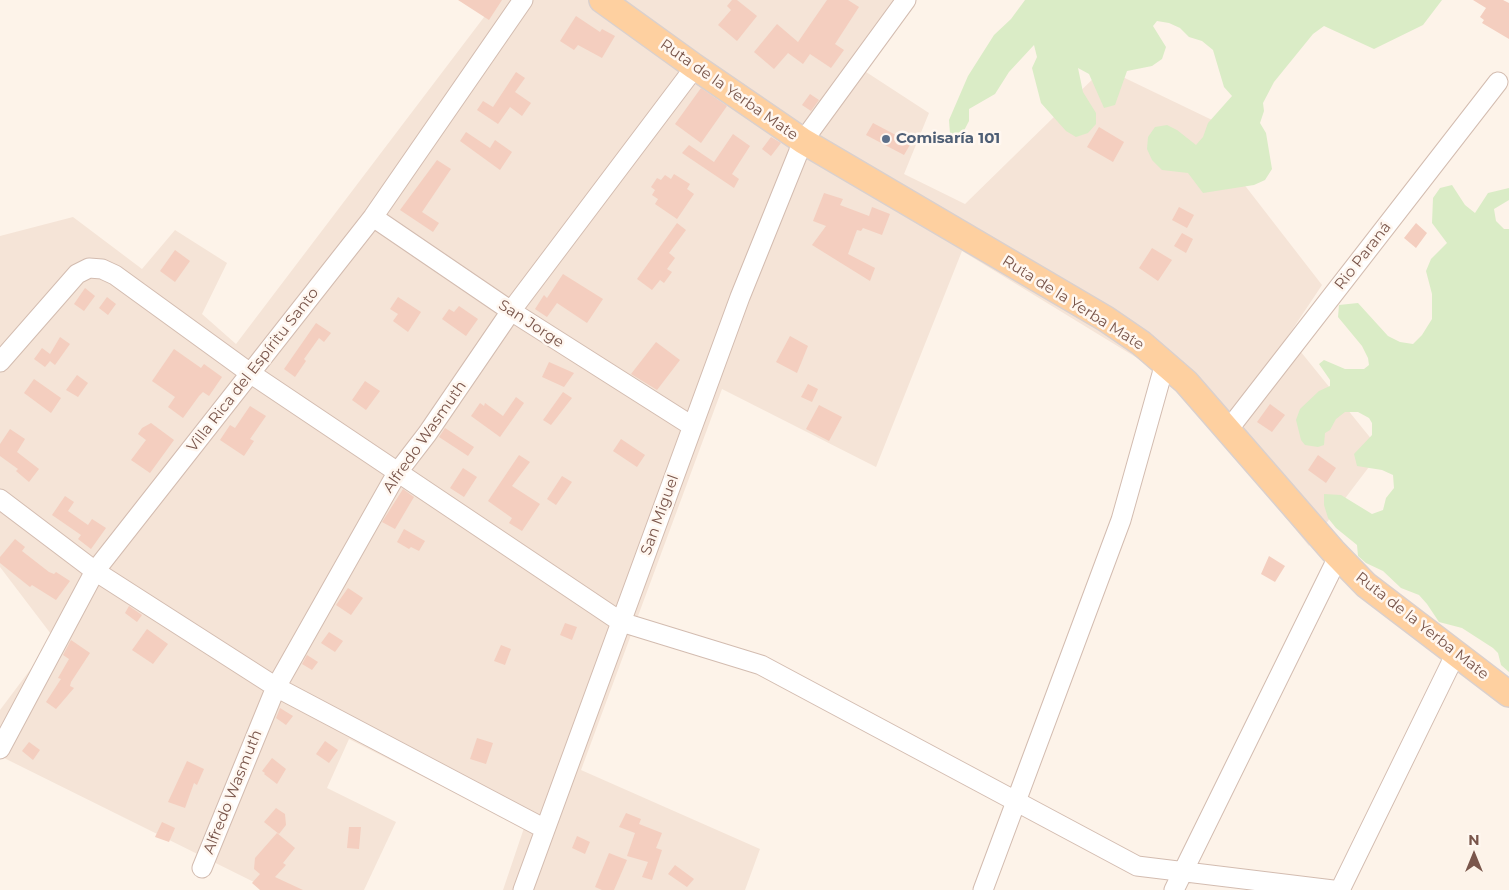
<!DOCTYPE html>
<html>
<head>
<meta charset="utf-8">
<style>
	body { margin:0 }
	#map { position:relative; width:1509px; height:890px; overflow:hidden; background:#fdf3e9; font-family:Montserrat,sans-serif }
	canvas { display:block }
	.north { position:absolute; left:1449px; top:830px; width:50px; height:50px; -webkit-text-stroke:4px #fff7f0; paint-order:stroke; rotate:0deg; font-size:14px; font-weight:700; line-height:20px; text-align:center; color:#7a564b }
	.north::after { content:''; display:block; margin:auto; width:18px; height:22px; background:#7a564b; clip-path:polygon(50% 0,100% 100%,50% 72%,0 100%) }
</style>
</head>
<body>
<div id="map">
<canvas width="1509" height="890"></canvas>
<div class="north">N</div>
</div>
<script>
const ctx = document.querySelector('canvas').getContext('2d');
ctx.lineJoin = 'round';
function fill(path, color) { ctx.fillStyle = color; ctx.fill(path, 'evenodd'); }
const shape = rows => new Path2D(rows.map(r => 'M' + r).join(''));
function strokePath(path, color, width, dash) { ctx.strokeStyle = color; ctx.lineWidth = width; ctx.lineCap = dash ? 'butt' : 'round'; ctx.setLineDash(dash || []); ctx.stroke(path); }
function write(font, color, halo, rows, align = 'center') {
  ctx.font = font + ' Montserrat,sans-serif'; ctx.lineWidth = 5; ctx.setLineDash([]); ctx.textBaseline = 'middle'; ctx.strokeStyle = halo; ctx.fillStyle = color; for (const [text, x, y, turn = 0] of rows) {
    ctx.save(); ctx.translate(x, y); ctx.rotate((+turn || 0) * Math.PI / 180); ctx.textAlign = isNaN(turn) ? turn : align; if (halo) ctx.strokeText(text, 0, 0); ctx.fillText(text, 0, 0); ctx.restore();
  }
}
fill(shape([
	[497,0,914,0,863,70,929,113,904,174,965,204,1104,68,1262,144,1243,183,1322,285,1288,336,1381,451,1309,546,1173,380,962,251,876,467,722,389,581,770,760,849,745,890,503,890,524,828,349,739,327,788,396,822,364,890,270,890,0,756,0,710,54,638,0,567,0,236,73,217,142,269,175,230,227,263,202,314,236,344]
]), '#f5e4d7');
fill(shape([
	[1025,0,1442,0,1423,25,1374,49,1324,26,1313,34,1274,82,1263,103,1264,111,1260,123,1266,133,1272,169,1265,180,1254,185,1203,193,1188,173,1162,170,1152,160,1147,149,1148,137,1155,127,1167,125,1177,130,1196,145,1203,137,1208,123,1232,96,1224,87,1213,50,1202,41,1189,37,1180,28,1169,23,1157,21,1153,26,1166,47,1162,59,1152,66,1127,71,1115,105,1104,108,1089,74,1078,68,1083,92,1096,113,1096,124,1088,133,1076,137,1066,131,1041,103,1032,68,1037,57,1034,45,1009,72,995,94,969,109,969,121,957,144,950,134,949,120,968,76,994,35,1011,19],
	[1452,185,1465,205,1475,213,1488,193,1509,188,1509,200,1494,209,1496,221,1504,229,1509,229,1509,672,1501,665,1498,653,1493,648,1462,628,1439,622,1427,604,1419,595,1401,588,1383,571,1366,563,1358,556,1357,545,1336,528,1328,518,1324,505,1324,494,1341,495,1372,514,1383,510,1386,498,1394,488,1393,475,1382,470,1357,466,1354,454,1372,435,1372,423,1369,418,1358,412,1345,412,1336,419,1330,430,1325,433,1324,445,1318,447,1305,445,1301,440,1296,420,1300,409,1319,391,1330,386,1330,380,1319,364,1324,360,1345,369,1364,369,1369,365,1368,358,1362,346,1338,317,1339,305,1358,303,1388,336,1400,342,1413,344,1422,335,1432,319,1432,294,1426,271,1431,259,1447,243,1432,223,1433,198,1440,188]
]), '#daecc6');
fill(shape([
	[458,0,502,0,489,20],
	[732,0,737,0,757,16,737,41,718,25,731,10,727,6],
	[827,0,848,0,859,7,835,44,844,50,831,68,810,54,803,64,788,53,774,69,754,52,777,24,798,42],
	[1473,0,1503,0,1509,3,1509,39,1482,23,1484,20,1480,17,1486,8],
	[576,16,600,32,602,29,615,36,602,58,578,45,574,50,560,41],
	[516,72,525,78,515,92,531,103,522,116,510,107,498,124,477,110,483,101,493,107],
	[701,88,727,106,701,143,675,124],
	[810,94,819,100,811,111,802,105],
	[873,123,911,143,904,155,866,135],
	[1099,127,1124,142,1113,162,1087,147],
	[466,132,490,148,495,140,512,152,500,170,460,141],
	[733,134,750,146,732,174,739,179,734,188,682,153,689,145,714,162],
	[771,137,781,143,771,156,762,149],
	[437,160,451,169,422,212,439,223,433,232,400,210],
	[674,174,690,184,687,189,694,194,677,219,655,204,658,199,652,195,655,190,651,187,657,178,661,180,665,175,671,179],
	[824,193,843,199,840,205,869,216,872,207,890,214,882,235,863,228,861,231,857,230,848,254,875,268,870,281,812,245,826,226,813,221],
	[1179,207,1194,215,1187,228,1172,220],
	[677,223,686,230,669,253,675,258,667,269,672,272,664,283,660,280,652,290,637,279],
	[1416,223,1427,233,1416,248,1404,238],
	[1182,233,1193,239,1186,253,1174,246],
	[1152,248,1172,260,1158,281,1139,268],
	[175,250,190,261,175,282,160,271],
	[563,274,603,299,587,323,557,303,547,317,535,309,544,295,547,298],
	[85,288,95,296,84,311,74,304],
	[107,297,116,304,108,315,99,308],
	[398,297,421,312,408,332,393,321,398,314,390,309],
	[459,306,478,319,466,336,442,319,449,309,454,312],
	[316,323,331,333,324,342,319,338,304,359,306,361,295,377,284,369],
	[790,336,808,346,797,373,776,362],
	[60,337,70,344,55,365,50,361,45,367,34,359,42,348,50,354],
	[656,342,680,360,657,390,631,374],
	[174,349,201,368,204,364,222,377,209,396,203,392,199,396,183,418,168,407,175,397,152,381],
	[549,362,574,373,564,387,542,377],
	[77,375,88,383,78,397,66,390],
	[34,379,61,398,51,413,24,393],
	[365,381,380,391,366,410,352,400],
	[808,384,818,389,812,402,801,397],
	[563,392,572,398,551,425,543,420],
	[516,397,524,403,500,437,471,416,480,403,484,406,485,403,503,416],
	[1270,404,1285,415,1272,432,1257,422],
	[819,405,842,417,829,441,806,429],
	[250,406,266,416,250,439,254,441,244,456,220,440,230,425,235,428],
	[151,423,174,440,150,473,131,460,146,440,138,434,142,428],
	[445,428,474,447,468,456,439,437],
	[10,429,25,439,17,452,39,469,29,482,16,471,18,469,0,456,0,444],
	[621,439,645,455,637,467,613,451],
	[519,455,530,462,512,486,540,504,522,531,509,523,512,518,488,501],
	[1318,455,1336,468,1326,483,1308,470],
	[463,468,477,477,464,497,450,488],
	[562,476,572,482,556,505,547,499],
	[403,489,414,497,395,529,382,522],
	[65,496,74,502,68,511,88,525,92,519,106,528,91,549,78,539,81,535,52,515],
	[404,529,425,541,419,551,411,547,409,549,397,542],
	[15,539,25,547,22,551,49,572,54,574,56,572,70,581,56,600,32,585,30,587,0,563,0,557],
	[1269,556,1285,566,1275,582,1261,574],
	[348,588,363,598,351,615,336,605],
	[129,606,142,615,137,622,125,613],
	[565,623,577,627,572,640,560,635],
	[147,629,168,644,153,664,132,650],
	[329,632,343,641,335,652,321,643],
	[71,640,90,653,71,682,70,686,74,688,56,709,46,702,61,679,58,678,69,659,63,655],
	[501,645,511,649,505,665,494,661],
	[307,655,318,662,312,670,302,664],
	[280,708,293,716,286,725,276,718],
	[477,738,493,743,486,764,470,759],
	[325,741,338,750,329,763,316,754],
	[29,742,40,750,33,760,22,751],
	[272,758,286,769,277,784,264,774,265,773,262,771],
	[187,761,204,769,197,785,194,783,185,808,168,802],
	[276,808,285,814,286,825,279,834,264,822],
	[626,813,641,819,639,824,662,833,656,848,662,850,652,880,642,877,648,862,627,856,635,833,619,827],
	[162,822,175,828,169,842,155,837],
	[349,827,361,827,359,849,347,848],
	[277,833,295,848,283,863,286,865,275,877,303,890,260,890,252,883,260,874,254,869,255,858],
	[577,836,590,842,585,854,572,848],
	[609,853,627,860,614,890,602,890,595,887],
	[675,865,694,879,687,887,668,874]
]), '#f4cebf');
const minor = shape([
	[373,217,511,311,692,426],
	[0,362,77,274,89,268,102,269,115,275,250,373,621,622,761,665,1137,866,1333,890],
	[1228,430,1498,82],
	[0,499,95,571,276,687,545,829],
	[0,749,95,571,373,217,523,0],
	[202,868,276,687,397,473,427,434,511,311,695,67],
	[523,890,740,297,803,141,906,0],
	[983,890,1121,520,1165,363],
	[1174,890,1338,557],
	[1340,890,1456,653]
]);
const major = shape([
	[602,0,695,67,803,141,1106,319,1141,343,1186,382,1333,551,1366,585,1509,694]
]);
strokePath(minor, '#d3bcb0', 21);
strokePath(major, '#dad0cd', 28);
strokePath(minor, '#fff', 19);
strokePath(major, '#fed0a0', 25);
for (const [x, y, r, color] of [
	[886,139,5,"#5c6f8a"]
]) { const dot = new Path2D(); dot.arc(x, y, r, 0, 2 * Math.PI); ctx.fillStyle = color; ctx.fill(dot); strokePath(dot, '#fff7f0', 2); }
write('15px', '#7a564b', '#fff7f0', [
	["Ruta de la Yerba Mate",729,90,35],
	["Rio Paraná",1363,256,-52],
	["Ruta de la Yerba Mate",1073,303,32],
	["San Jorge",531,324,33],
	["Villa Rica del Espíritu Santo",253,370,-52],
	["Alfredo Wasmuth",425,437,-55],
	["San Miguel",660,515,-70],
	["Ruta de la Yerba Mate",1422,626,38],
	["Alfredo Wasmuth",233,792,-68]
]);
write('bold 15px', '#4e5e75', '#fff7f0', [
	["Comisaría 101",896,139]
], 'left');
</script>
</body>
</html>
